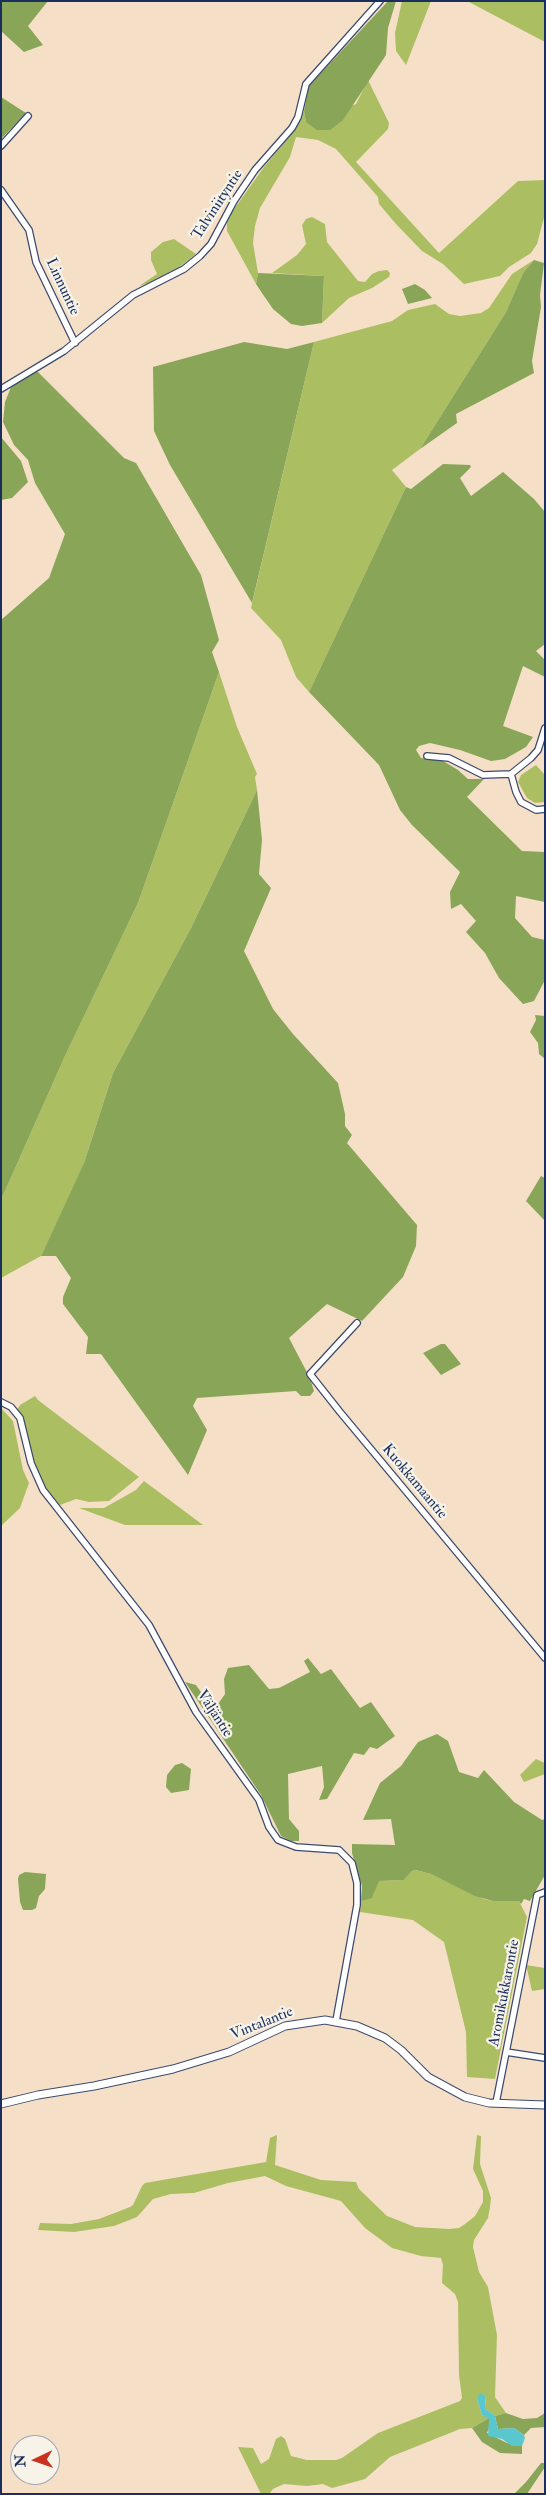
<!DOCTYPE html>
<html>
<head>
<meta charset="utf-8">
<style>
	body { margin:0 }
	#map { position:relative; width:546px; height:2495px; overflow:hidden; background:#f5e0c7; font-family:"IM FELL Double Pica",serif }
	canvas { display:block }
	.frame { position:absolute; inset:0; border:2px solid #1b2f5e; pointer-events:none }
	.north { position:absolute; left:10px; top:2435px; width:50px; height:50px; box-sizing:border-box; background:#f7f3e8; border:1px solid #9fa5b1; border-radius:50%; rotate:267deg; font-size:14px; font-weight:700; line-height:20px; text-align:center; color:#1b2f5e }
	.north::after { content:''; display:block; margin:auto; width:18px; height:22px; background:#c8321e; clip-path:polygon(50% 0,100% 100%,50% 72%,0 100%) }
</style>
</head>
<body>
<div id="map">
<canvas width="546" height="2495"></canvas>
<div class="frame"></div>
<div class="north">N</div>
</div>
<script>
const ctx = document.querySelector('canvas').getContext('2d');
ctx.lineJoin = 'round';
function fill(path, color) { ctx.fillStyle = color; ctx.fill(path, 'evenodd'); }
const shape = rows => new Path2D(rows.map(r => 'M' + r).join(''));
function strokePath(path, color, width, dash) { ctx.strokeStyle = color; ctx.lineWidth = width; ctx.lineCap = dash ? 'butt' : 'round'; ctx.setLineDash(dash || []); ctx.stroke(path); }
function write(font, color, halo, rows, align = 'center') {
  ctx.font = font + ' "IM FELL Double Pica",serif'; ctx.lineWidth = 4.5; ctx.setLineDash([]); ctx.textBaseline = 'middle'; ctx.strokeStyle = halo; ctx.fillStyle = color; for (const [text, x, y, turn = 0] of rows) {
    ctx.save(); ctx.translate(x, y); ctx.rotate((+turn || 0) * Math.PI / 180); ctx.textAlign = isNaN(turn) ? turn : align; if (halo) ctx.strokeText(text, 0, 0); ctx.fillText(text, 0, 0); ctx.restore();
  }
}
fill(shape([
	[402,1,431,1,406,65,396,51,395,33],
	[467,1,545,1,545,42],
	[368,80,389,123,388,129,356,162,439,253,518,181,545,180,545,214,537,244,531,253,509,267,500,276,464,284,443,264,422,251,396,224,379,204,378,197,336,149,318,140,296,137,290,157,260,208,255,226,253,243,258,273,256,284,227,231,227,222,232,212,264,167,295,130,304,111,306,122,356,104],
	[312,217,325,224,327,242,358,281,365,282,372,274,379,271,387,270,390,273,389,277,372,288,349,298,322,323,324,276,272,273,297,255,306,244,302,225,306,219],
	[174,239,196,254,173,272,152,282,139,286,157,274,151,260,151,252,163,242],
	[534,260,523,273,506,312,420,449,392,470,406,487,309,692,296,677,281,640,251,608,314,342,392,321,408,310,435,304,449,314,460,316,481,313,489,308,512,274],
	[219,672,237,727,257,774,255,777,257,790,191,928,113,1073,83,1166,41,1256,1,1278,1,1200,65,1056,138,903],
	[536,765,545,775,545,802,535,803,527,798,518,782,521,775],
	[35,1396,38,1400,139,1477,109,1501,89,1502,76,1499,60,1505,40,1481,32,1461,22,1418,17,1410,20,1405],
	[1,1408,13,1421,23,1470,29,1483,20,1508,1,1526],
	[144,1481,203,1525,125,1525,79,1508,104,1508,136,1490],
	[536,1759,545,1763,545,1774,524,1782,520,1775],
	[416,1870,431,1874,484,1899,493,1901,519,1901,527,1917,495,2079,467,2077,466,2032,444,1942,413,1920,360,1912,361,1901,373,1896,378,1881,404,1880,412,1871],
	[526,1965,545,1968,545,1989,532,1991],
	[277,2135,275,2165,321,2180,356,2182,359,2189,387,2216,415,2227,449,2229,459,2228,465,2224,475,2216,483,2202,483,2191,473,2169,477,2135,481,2136,480,2164,491,2198,490,2207,488,2218,474,2240,473,2247,479,2272,488,2287,497,2335,495,2397,506,2413,495,2416,492,2414,486,2409,485,2396,477,2399,482,2415,489,2418,472,2428,460,2429,390,2457,365,2479,332,2488,323,2484,307,2486,284,2484,273,2489,269,2494,261,2494,238,2447,253,2448,261,2464,269,2459,276,2439,281,2436,285,2439,291,2456,307,2460,336,2460,342,2458,378,2433,460,2401,462,2398,459,2375,458,2302,455,2294,442,2283,443,2265,441,2258,421,2256,392,2248,365,2228,341,2201,286,2186,265,2176,228,2183,194,2193,171,2194,153,2199,137,2217,114,2226,74,2232,38,2230,40,2223,71,2224,99,2219,130,2207,133,2205,142,2186,145,2183,266,2162,270,2138]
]), '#acbe62');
fill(shape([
	[1,1,48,1,28,26,43,45,24,52,1,31],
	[388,1,396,1,388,28,386,55,343,120,330,130,317,130,306,122,304,111,309,86],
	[1,97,26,113,1,139],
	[534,260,544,263,540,295,541,307,532,361,534,373,456,414,457,423,420,449,506,312,523,273],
	[258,273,324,276,322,323,302,326,291,324,273,309,264,296,256,284],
	[415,284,425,290,432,298,408,304,402,289],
	[244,342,287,349,314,342,252,603,170,465,154,431,153,367],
	[37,371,124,458,136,463,201,575,219,640,212,652,219,672,138,903,65,1056,1,1200,1,620,49,578,65,534,35,483,28,460,14,445,3,422,5,402,11,387],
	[1,437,21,461,28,482,12,498,1,500],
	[443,464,470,465,471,467,460,478,471,496,503,472,534,499,545,512,545,644,536,651,545,660,545,677,523,666,503,726,533,737,526,747,505,759,491,761,460,750,430,743,419,746,416,750,421,758,443,761,458,770,468,779,484,779,467,797,522,851,545,852,545,902,516,896,515,918,532,937,545,940,545,980,534,1001,523,1004,499,978,485,953,466,932,476,921,461,904,451,909,450,892,460,872,412,825,400,810,379,765,309,692,406,487,411,489],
	[257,790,262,840,259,874,271,888,244,951,273,1009,293,1034,338,1083,345,1114,345,1126,352,1135,347,1143,417,1225,416,1246,403,1277,362,1321,327,1304,289,1338,310,1378,314,1391,310,1396,301,1396,296,1391,197,1398,193,1406,207,1430,188,1475,101,1354,86,1354,88,1337,63,1304,63,1297,71,1278,56,1256,41,1256,84,1163,113,1073,191,928],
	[535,1015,545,1016,545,1059,539,1054,538,1043,530,1032,536,1020],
	[541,1176,545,1178,545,1221,526,1201],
	[441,1344,445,1344,461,1364,441,1375,423,1353],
	[308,1658,321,1674,331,1669,360,1708,371,1702,395,1736,377,1749,370,1747,364,1755,354,1753,327,1799,319,1800,324,1787,322,1766,288,1774,289,1819,299,1831,299,1841,291,1841,281,1836,261,1795,185,1682,196,1685,210,1705,216,1707,225,1694,224,1679,228,1668,249,1665,269,1689,279,1688,310,1672,304,1661],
	[437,1734,448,1741,459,1772,478,1778,484,1770,514,1802,542,1820,545,1819,545,1875,530,1901,524,1899,521,1904,519,1901,493,1901,475,1896,431,1874,416,1870,412,1871,404,1880,379,1881,372,1898,361,1901,362,1886,352,1853,352,1844,395,1845,391,1819,363,1820,380,1783,401,1766,418,1742],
	[182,1763,191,1769,189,1790,171,1793,166,1787,167,1775,175,1765],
	[25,1872,46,1874,45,1889,39,1896,36,1908,32,1910,23,1910,20,1902,18,1879,19,1875],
	[506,2413,523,2419,537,2418,545,2413,545,2427,531,2428,524,2435,514,2428,498,2429,495,2416],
	[489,2418,490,2425,487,2433,507,2443,522,2446,522,2454,500,2453,482,2442,472,2428],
	[541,2463,545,2463,545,2467,527,2494,514,2494,526,2482]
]), '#89a558');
fill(shape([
	[480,2393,485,2396,486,2409,495,2416,498,2429,514,2428,524,2435,525,2438,522,2446,512,2446,502,2439,488,2436,489,2419,482,2415,477,2399]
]), '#5ac7cf');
const minor = shape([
	[1,146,28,116],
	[1,190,29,230,36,262,75,343],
	[1,389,64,351,133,295,184,269,200,256,211,244,234,201,255,170,292,128,298,117,306,84,380,1],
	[427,756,449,758,483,775,511,774,531,758,538,750,545,728],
	[511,774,516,792,521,802,536,810,545,809],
	[357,1323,310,1374,340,1412,545,1658],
	[1,1402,11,1407,20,1418,31,1463,43,1490,149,1625,196,1712,259,1800,269,1827,278,1840,296,1847,339,1850,352,1863,357,1883,357,1905,336,2021],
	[506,2052,545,2058],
	[496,2103,537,1895,545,1892]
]);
const tertiary = shape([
	[1,2104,38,2095,94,2086,173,2069,229,2052,285,2026,325,2020,357,2026,385,2038,401,2050,428,2077,465,2097,489,2103,545,2105]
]);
strokePath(minor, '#3c4a6e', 8);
strokePath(tertiary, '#3c4a6e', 9);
strokePath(minor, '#fff', 5.5);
strokePath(tertiary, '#fff', 7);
write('15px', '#1b2f5e', '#f7f3e8', [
	["Talviniityntie",218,205,-57],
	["Linnuntie",62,287,65],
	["Kuokkamaantie",414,1482,50],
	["Väljäntie",214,1714,57],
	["Aromikukkarontie",505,1993,-79],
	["Vintalantie",262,2024,-22]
]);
</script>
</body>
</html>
